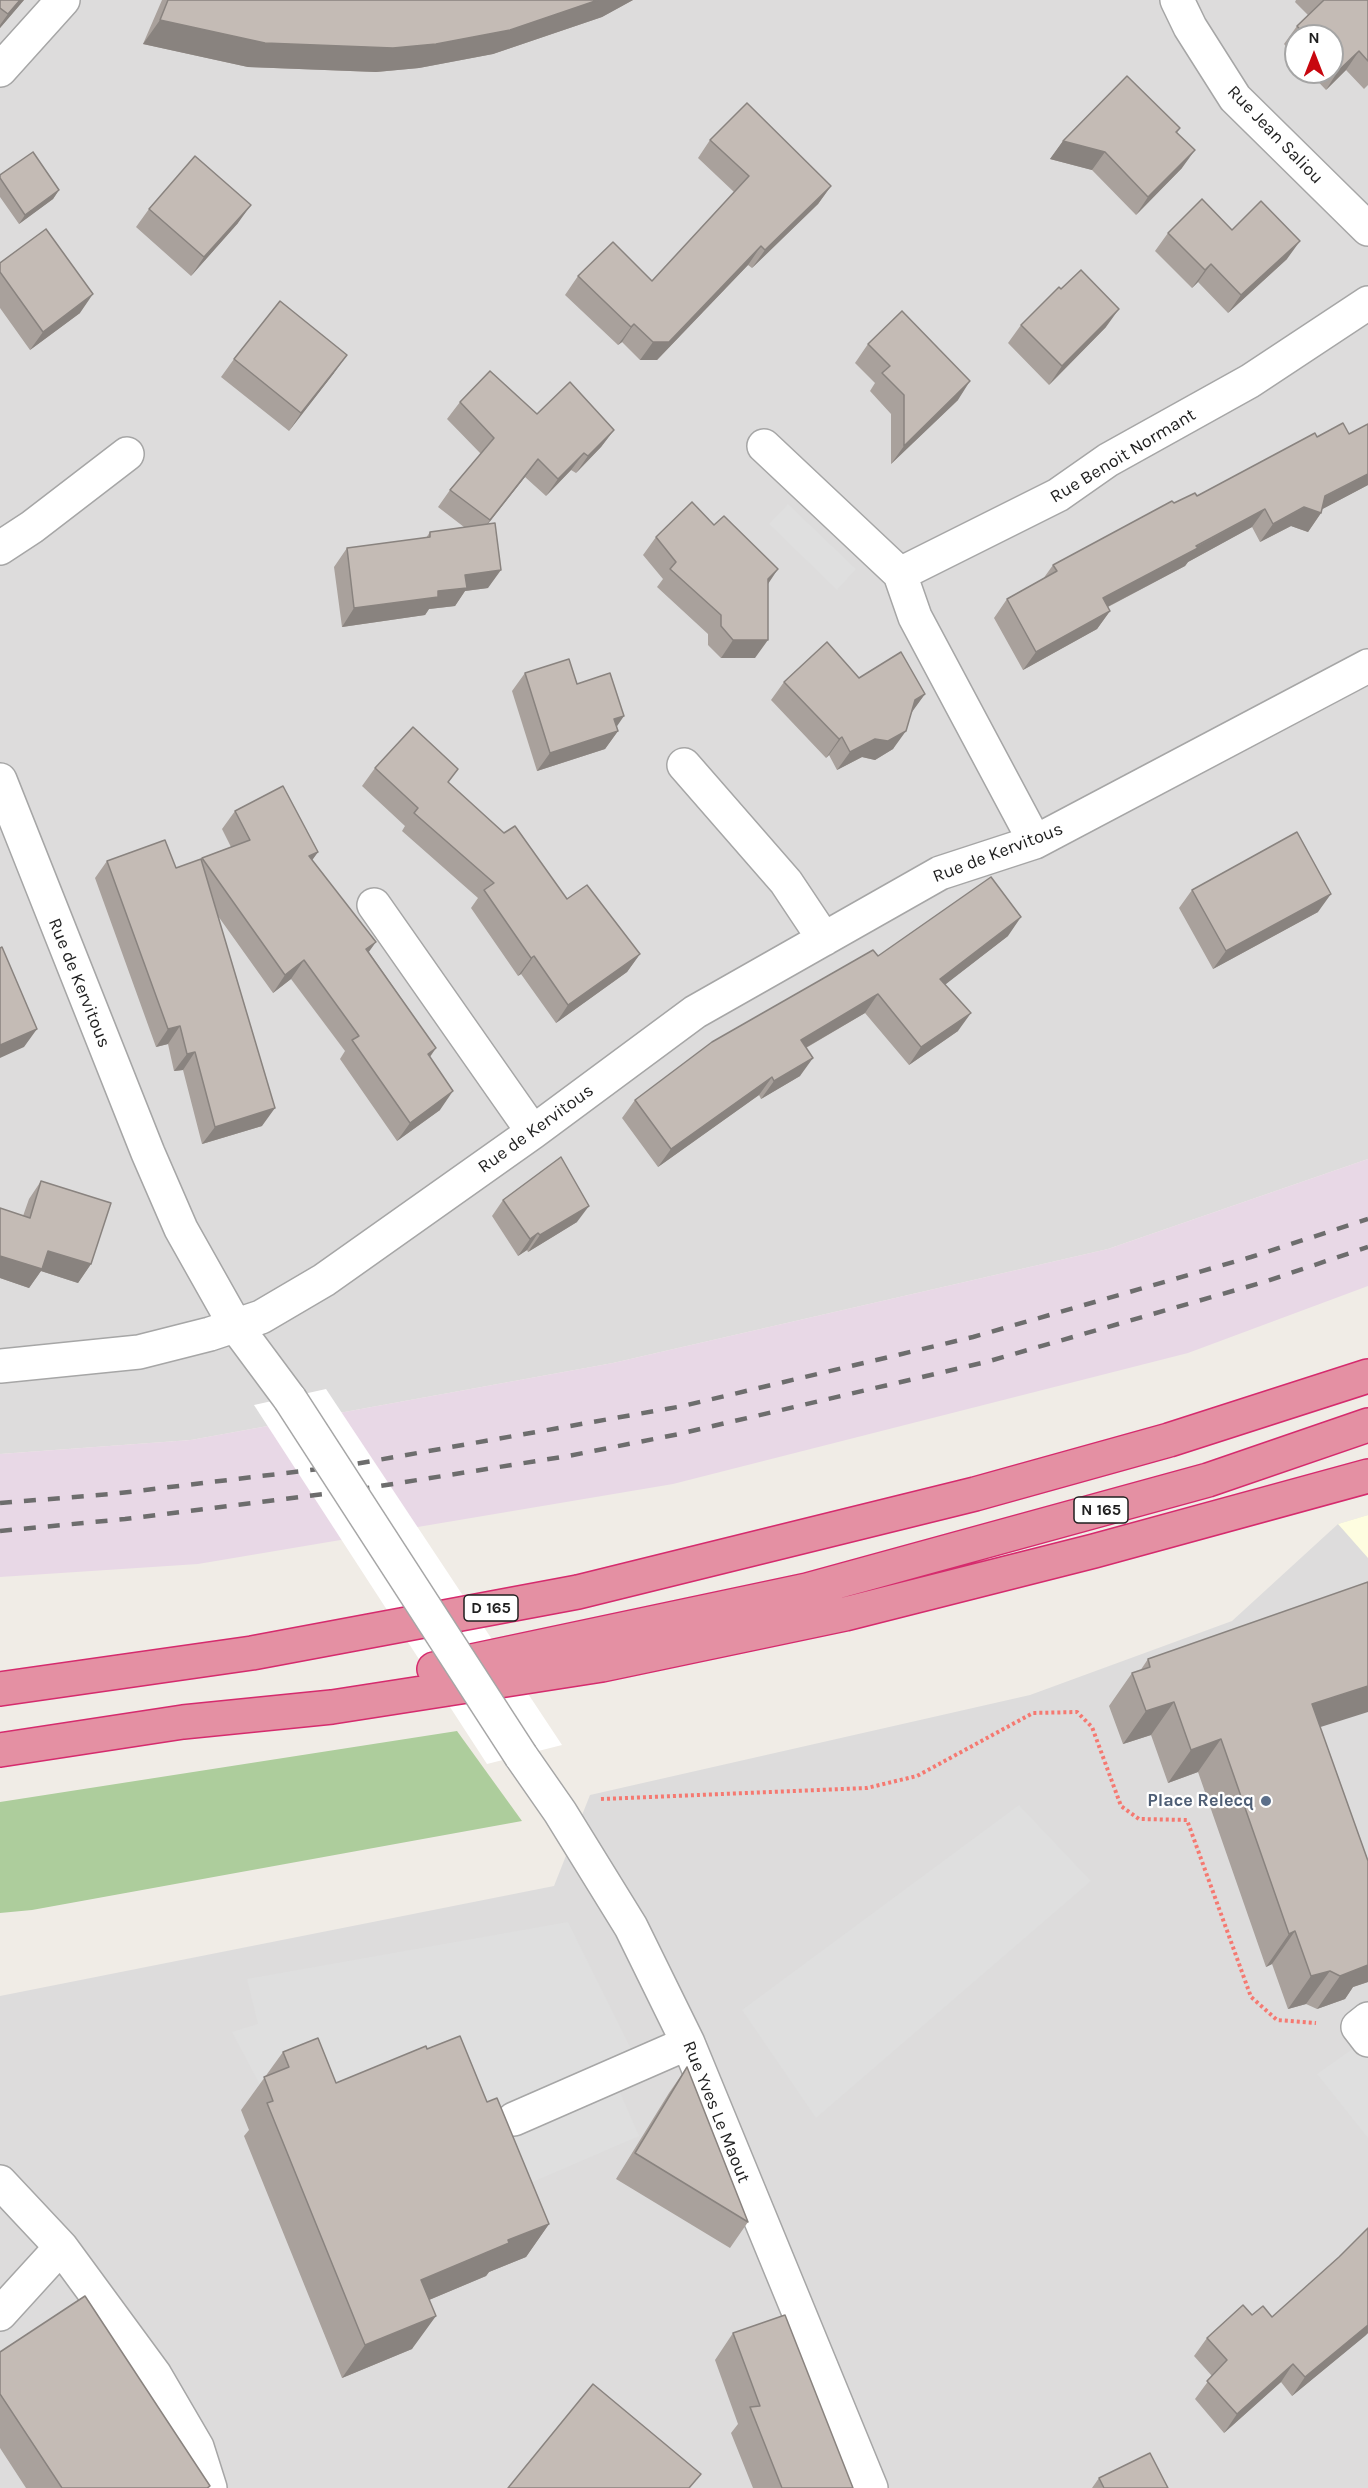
<!DOCTYPE html>
<html>
<head>
<meta charset="utf-8">
<style>
	body { margin:0 }
	#map { position:relative; width:1368px; height:2488px; overflow:hidden; background:#f0ece6; font-family:Karla,sans-serif }
	canvas { display:block }
	.north { position:absolute; left:1284px; top:24px; width:60px; height:60px; box-sizing:border-box; background:#fff; border:2px solid #a5a5a5; border-radius:50%; rotate:0deg; font-size:16px; font-weight:700; line-height:24px; text-align:center; color:#1f1f1f }
	.north::after { content:''; display:block; margin:auto; width:21px; height:27px; background:#c8070f; clip-path:polygon(50% 0,100% 100%,50% 72%,0 100%) }
</style>
</head>
<body>
<div id="map">
<canvas width="1368" height="2488"></canvas>
<div class="north">N</div>
</div>
<script>
const ctx = document.querySelector('canvas').getContext('2d');
ctx.lineJoin = 'round';
function fill(path, color) { ctx.fillStyle = color; ctx.fill(path, 'evenodd'); }
const shape = rows => new Path2D(rows.map(r => 'M' + r).join(''));
function strokePath(path, color, width, dash) { ctx.strokeStyle = color; ctx.lineWidth = width; ctx.lineCap = dash ? 'butt' : 'round'; ctx.setLineDash(dash || []); ctx.stroke(path); }
function write(font, color, halo, rows, align = 'center') {
  ctx.font = font + ' Karla,sans-serif'; ctx.lineWidth = 4.5; ctx.setLineDash([]); ctx.textBaseline = 'middle'; ctx.strokeStyle = halo; ctx.fillStyle = color; for (const [text, x, y, turn = 0] of rows) {
    ctx.save(); ctx.translate(x, y); ctx.rotate((+turn || 0) * Math.PI / 180); ctx.textAlign = isNaN(turn) ? turn : align; if (halo) ctx.strokeText(text, 0, 0); ctx.fillText(text, 0, 0); ctx.restore();
  }
}
fill(shape([
	[0,0,1368,0,1368,1159,1108,1249,613,1363,191,1440,0,1454],
	[1296,36,1332,36,1332,72,1296,72],
	[1368,1515,1368,2488,0,2488,0,1996,554,1886,590,1795,1030,1695,1232,1621,1338,1524]
]), '#dddcdc');
fill(shape([
	[1368,1159,1368,1286,1188,1353,673,1484,198,1564,0,1577,0,1454,191,1440,613,1363,1108,1249]
]), '#e8d8e6');
fill(shape([
	[1368,1515,1368,1558,1338,1524]
]), '#fefde0');
fill(shape([
	[457,1731,522,1821,32,1910,0,1913,0,1802]
]), '#adcd9c');
fill(shape([
	[788,504,856,569,837,590,769,524],
	[1019,1805,1091,1881,816,2118,742,2010],
	[568,1922,631,2049,606,2060,639,2136,500,2196,313,2116,260,2085,232,2032,258,2024,247,1979],
	[1368,2038,1368,2138,1317,2074]
]), '#dfdfdf');
fill(shape([
	[326,1389,562,1745,487,1764,254,1405]
]), '#fff');
const minor = shape([
	[1177,0,1190,27,1235,98,1368,229],
	[0,70,63,0],
	[764,446,900,574,915,617,1035,842],
	[0,548,32,527,127,454],
	[900,574,1058,495,1108,460,1250,381,1368,303],
	[684,765,786,882,824,939],
	[0,780,148,1153,181,1229,235,1325,290,1399],
	[374,905,533,1132],
	[0,1366,139,1352,210,1334,261,1317,324,1280,533,1132,695,1012,940,873,1035,842,1368,666],
	[521,1756,560,1812,631,1927,688,2043,871,2488],
	[1368,2019,1358,2027,1368,2040],
	[514,2119,688,2043],
	[0,2182,61,2247,155,2375,197,2447,210,2488],
	[0,2314,61,2247]
]);
const highway = shape([
	[434,1669,807,1590,1208,1480,1368,1425],
	[0,1689,252,1653,578,1592,975,1494,1169,1440,1368,1376],
	[0,1750,183,1722,332,1707,602,1665,845,1614,1094,1551,1368,1476]
]);
strokePath(minor, '#a6a6a6', 36);
strokePath(highway, '#d52b6d', 36);
strokePath(shape([
	[601,1799,867,1788,917,1776,1033,1713,1077,1712,1092,1727,1121,1806,1139,1819,1187,1820,1251,1997,1277,2020,1316,2023]
]), '#f57971', 4, [3, 3]);
strokePath(minor, '#fff', 33);
strokePath(highway, '#e490a3', 33);
strokePath(shape([
	[0,1503,112,1494,344,1466,683,1406,973,1337,1251,1257,1368,1219],
	[0,1531,125,1519,355,1490,568,1456,679,1434,986,1362,1264,1282,1368,1247]
]), '#6d6d6d', 4.5, [12, 12]);
const minorBridge = shape([
	[290,1399,521,1756]
]);
strokePath(minorBridge, '#a6a6a6', 36, []);
strokePath(minorBridge, '#fff', 33);
fill(shape([
	[0,0,24,0,0,28],
	[162,0,633,0,602,17,493,54,419,68,376,72,248,67,143,44],
	[1296,0,1368,0,1368,85,1364,89,1346,70,1326,90,1309,72,1332,72,1332,36,1296,36,1296,58,1284,44,1297,26,1308,15,1295,2],
	[1180,128,1177,133,1182,168,1136,215,1092,170,1050,159,1063,141],
	[710,140,831,186,818,204,752,268,748,265,657,360,640,360,622,342,618,345,565,295,578,276,652,281,734,192,698,158],
	[0,175,59,190,53,199,19,224,0,197],
	[149,209,238,223,191,276,136,227],
	[1232,230,1287,259,1228,313,1198,282,1192,288,1155,251,1168,233],
	[0,263,80,313,30,350,0,308],
	[1021,325,1106,327,1049,385,1008,343],
	[868,344,958,400,891,464,891,414,870,391,875,383,855,363],
	[234,359,334,373,289,431,221,377],
	[460,402,537,414,614,430,601,447,576,473,571,470,546,496,525,477,488,524,488,588,465,591,455,606,429,609,425,615,342,627,334,567,347,548,426,538,430,532,464,527,438,507,450,490,481,454,447,419],
	[1317,437,1368,485,1322,509,1321,513,1308,532,1291,526,1260,542,1252,527,1188,562,1185,566,1108,607,1110,611,1097,629,1023,670,994,618,1007,599,1043,579,1053,565,1174,503,1197,496],
	[656,537,768,584,755,658,721,658,708,645,708,634,657,587,663,579,643,555],
	[525,673,577,684,618,731,605,749,537,771,512,691],
	[859,678,925,694,911,712,893,749,875,760,862,757,837,770,829,755,826,758,771,700,784,682],
	[375,768,449,783,567,899,640,954,627,972,556,1023,521,974,518,976,471,908,478,898,402,831,405,826,362,786],
	[235,811,318,852,312,860,369,952,436,1048,430,1057,440,1110,397,1141,340,1059,345,1051,291,979,273,993,218,916,262,1126,202,1144,183,1070,174,1071,168,1044,156,1047,95,878,107,861,176,868,201,860,202,858,231,847,222,829],
	[1192,890,1318,912,1213,969,1179,908],
	[1008,936,945,984,958,1031,909,1065,865,1013,806,1048,800,1076,761,1099,759,1095,658,1167,622,1118,635,1100,878,956],
	[41,1181,91,1264,78,1283,41,1271,29,1288,0,1278,0,1208,23,1216,29,1199],
	[503,1200,577,1222,528,1252,527,1250,518,1256,492,1216],
	[1148,1659,1320,1727,1368,1861,1368,1982,1353,1987,1345,1999,1317,2009,1306,2004,1288,2009,1272,1964,1266,1967,1198,1772,1168,1783,1151,1735,1123,1744,1109,1706,1132,1673,1140,1671],
	[427,2049,487,2102,549,2224,526,2257,489,2272,486,2276,429,2300,412,2349,342,2378,244,2136,249,2130,241,2110,283,2052,336,2083],
	[687,2067,748,2222,730,2248,616,2179,669,2093],
	[1252,2315,1272,2317,1368,2333,1292,2396,1281,2382,1224,2433,1195,2399,1212,2376,1194,2356,1207,2338],
	[733,2333,853,2488,753,2488,731,2433,738,2424,715,2360],
	[0,2352,210,2486,209,2488,26,2488,0,2448],
	[1099,2478,1168,2488,1092,2488]
]), '#a9a19c');
fill(shape([
	[20,0,24,0,0,28,0,25,8,14],
	[598,0,633,0,602,17,493,54,419,68,376,72,248,67,143,44,160,20],
	[1359,51,1346,70,1326,90,1338,71],
	[1063,141,1105,152,1092,170,1050,159],
	[1195,150,1182,168,1136,215,1148,197],
	[831,186,818,204,752,268,765,250],
	[59,190,53,199,19,224,25,215],
	[251,205,238,223,191,276,204,257],
	[1300,241,1287,259,1228,313,1241,295],
	[761,246,748,265,657,360,640,360,653,342],
	[1211,264,1198,282,1192,288,1205,270],
	[93,294,80,313,30,350,43,332],
	[1119,309,1106,327,1049,385,1062,366],
	[634,324,622,342,618,345,631,327],
	[347,355,334,373,289,431,301,413],
	[970,381,958,400,891,464,904,446],
	[614,430,601,447,576,473,588,456],
	[584,453,571,470,546,496,558,479],
	[538,459,525,477,477,537,490,520],
	[1368,474,1368,485,1317,512,1321,513,1308,532,1291,526,1260,542,1273,524],
	[1265,509,1252,527,1188,562,1185,566,1090,616,1103,598],
	[778,569,766,587,768,579],
	[501,570,488,588,465,591,455,606,429,609,425,615,342,627,354,608,438,591,465,575],
	[1110,611,1097,629,1023,670,1036,652],
	[733,640,768,640,755,658,721,658],
	[925,694,912,712,902,718,915,700],
	[624,716,613,732,618,731,605,749,537,771,550,753,614,719],
	[906,731,893,749,875,760,862,757,837,770,850,752,875,739],
	[842,737,829,755,826,758,839,739],
	[318,852,305,870,309,856],
	[1331,894,1318,912,1213,969,1226,951],
	[1021,917,1008,936,928,998,940,979],
	[376,942,363,960,366,949],
	[640,954,627,972,556,1023,568,1005],
	[534,956,521,974,518,976,531,958],
	[304,960,291,979,273,993,285,975],
	[878,994,865,1013,788,1058,801,1040],
	[971,1013,958,1031,909,1065,921,1047],
	[180,1026,168,1044,156,1047,168,1029],
	[37,1029,24,1047,0,1058,0,1045],
	[436,1048,423,1066,428,1054],
	[195,1052,183,1070,174,1071,187,1054],
	[813,1058,800,1076,761,1099,774,1081],
	[772,1077,759,1095,658,1167,671,1149],
	[453,1091,440,1110,397,1141,410,1123],
	[275,1108,262,1126,202,1144,215,1127],
	[589,1206,577,1222,528,1252,540,1235],
	[538,1233,527,1250,518,1256,530,1239],
	[48,1251,91,1264,78,1283,41,1271,29,1288,0,1278,0,1256],
	[1368,1686,1368,1712,1289,1737,1312,1704],
	[1174,1702,1151,1735,1123,1744,1146,1711],
	[1221,1739,1198,1772,1168,1783,1191,1750],
	[1295,1931,1272,1964,1266,1967,1289,1934],
	[1368,1962,1368,1982,1353,1987,1345,1999,1317,2009,1340,1976],
	[1330,1971,1306,2004,1288,2009,1311,1976],
	[549,2224,526,2257,489,2272,486,2276,398,2313,421,2280,508,2240],
	[436,2316,412,2349,342,2378,365,2345],
	[1368,2325,1368,2333,1365,2336,1292,2396,1305,2377],
	[1293,2364,1281,2382,1224,2433,1237,2414]
]), '#89837f');
const building = shape([
	[0,0,20,0,8,14,0,8,0,0],
	[168,0,598,0,510,30,436,44,393,48,265,43,160,20,168,0],
	[1324,0,1368,0,1368,61,1359,51,1338,71,1332,64,1332,36,1306,36,1297,26,1324,0],
	[1127,76,1180,128,1176,132,1195,150,1148,197,1105,152,1063,141,1127,76],
	[747,103,831,186,765,250,761,246,669,342,653,342,634,324,631,327,578,276,613,242,652,281,749,176,710,140,747,103],
	[33,152,59,190,25,215,0,178,0,175,33,152],
	[195,156,251,205,204,257,149,209,195,156],
	[1202,199,1232,230,1261,201,1300,241,1241,295,1211,264,1205,270,1168,233,1202,199],
	[46,229,93,294,43,332,0,272,0,263,46,229],
	[1081,270,1119,309,1062,366,1021,325,1059,287,1061,289,1081,270],
	[280,301,347,355,301,413,234,359,280,301],
	[902,311,970,381,904,446,904,395,882,373,890,366,868,344,902,311],
	[490,371,537,414,570,382,614,430,588,456,584,453,558,479,538,459,490,520,450,490,494,438,460,402,490,371],
	[1343,423,1349,434,1368,424,1368,474,1325,496,1321,513,1304,507,1273,524,1265,509,1196,546,1198,548,1103,598,1110,611,1036,652,1007,599,1057,571,1053,565,1172,501,1174,503,1195,493,1197,496,1315,433,1317,437,1343,423],
	[692,502,714,525,724,516,778,569,768,579,768,640,733,640,721,626,721,615,670,569,676,562,656,537,692,502],
	[495,523,501,570,465,575,467,588,438,591,438,597,354,608,347,548,430,537,430,532,495,523],
	[827,642,859,678,901,652,925,694,915,700,906,731,888,741,875,739,850,752,842,737,839,739,784,682,827,642],
	[569,659,577,684,610,673,624,716,614,719,618,731,550,753,525,673,569,659],
	[413,727,458,769,448,782,504,833,515,826,567,899,587,885,640,954,568,1005,534,956,531,958,484,890,494,883,414,813,418,808,375,768,413,727],
	[283,786,318,852,309,856,376,942,366,949,436,1048,428,1054,453,1091,410,1123,352,1040,359,1036,304,960,285,975,202,858,250,840,235,811,283,786],
	[1297,832,1331,894,1226,951,1192,890,1297,832],
	[165,840,176,868,201,859,275,1108,215,1127,195,1052,187,1054,180,1026,168,1029,107,861,165,840],
	[991,877,1021,917,940,979,971,1013,921,1047,878,994,801,1040,813,1058,774,1081,772,1077,671,1149,635,1100,712,1042,873,950,878,956,991,877],
	[2,947,37,1029,0,1045,0,948,2,947],
	[561,1157,589,1206,540,1235,538,1233,530,1239,503,1200,561,1157],
	[41,1181,111,1203,91,1264,48,1251,42,1269,0,1256,0,1208,30,1218,41,1181],
	[1368,1582,1368,1686,1312,1704,1368,1861,1368,1965,1340,1976,1330,1971,1311,1976,1295,1931,1289,1934,1221,1739,1191,1750,1174,1702,1146,1711,1132,1673,1150,1667,1148,1659,1368,1582],
	[460,2036,487,2102,497,2098,549,2224,508,2240,509,2243,421,2280,436,2316,365,2345,267,2103,273,2101,264,2077,289,2067,283,2052,318,2038,336,2083,426,2046,427,2049,460,2036],
	[687,2067,748,2222,635,2153,687,2067],
	[1368,2228,1368,2325,1305,2377,1293,2364,1237,2414,1207,2381,1227,2360,1207,2338,1243,2305,1252,2315,1263,2306,1272,2317,1339,2257,1368,2228],
	[85,2296,210,2486,207,2488,62,2488,0,2394,0,2352,85,2296],
	[785,2315,853,2488,782,2488,750,2407,760,2406,733,2333,785,2315],
	[593,2384,701,2474,689,2488,508,2488,593,2384],
	[1150,2453,1168,2488,1104,2488,1099,2478,1150,2453]
]);
fill(building, '#c4bbb5');
strokePath(building, '#89837f', 1.5);
for (const [x, y, r, color] of [
	[1266,1801,6,"#5c6f8a"]
]) { const dot = new Path2D(); dot.arc(x, y, r, 0, 2 * Math.PI); ctx.fillStyle = color; ctx.fill(dot); strokePath(dot, '#fff', 2); }
for (const [x, y, w] of [
	[1101,1510,54],
	[491,1608,54]
]) { const box = new Path2D(); box.roundRect(x - w / 2, y - 13, w, 26, 4.5); ctx.fillStyle = '#fff'; ctx.fill(box); strokePath(box, '#1f1f1f', 1.5); }
write('bold 16px', '#1f1f1f', null, [
	["N 165",1101,1510],
	["D 165",491,1608]
]);
write('18px', '#1f1f1f', '#fff', [
	["Rue Jean Saliou",1275,135,46],
	["Rue Benoit Normant",1123,456,-31],
	["Rue de Kervitous",998,853,-21],
	["Rue de Kervitous",79,983,68],
	["Rue de Kervitous",536,1129,-36],
	["Rue Yves Le Maout",716,2112,68]
]);
write('bold 18px', '#4e5e75', '#fff', [
	["Place Relecq",1254,1801]
], 'right');
</script>
</body>
</html>
